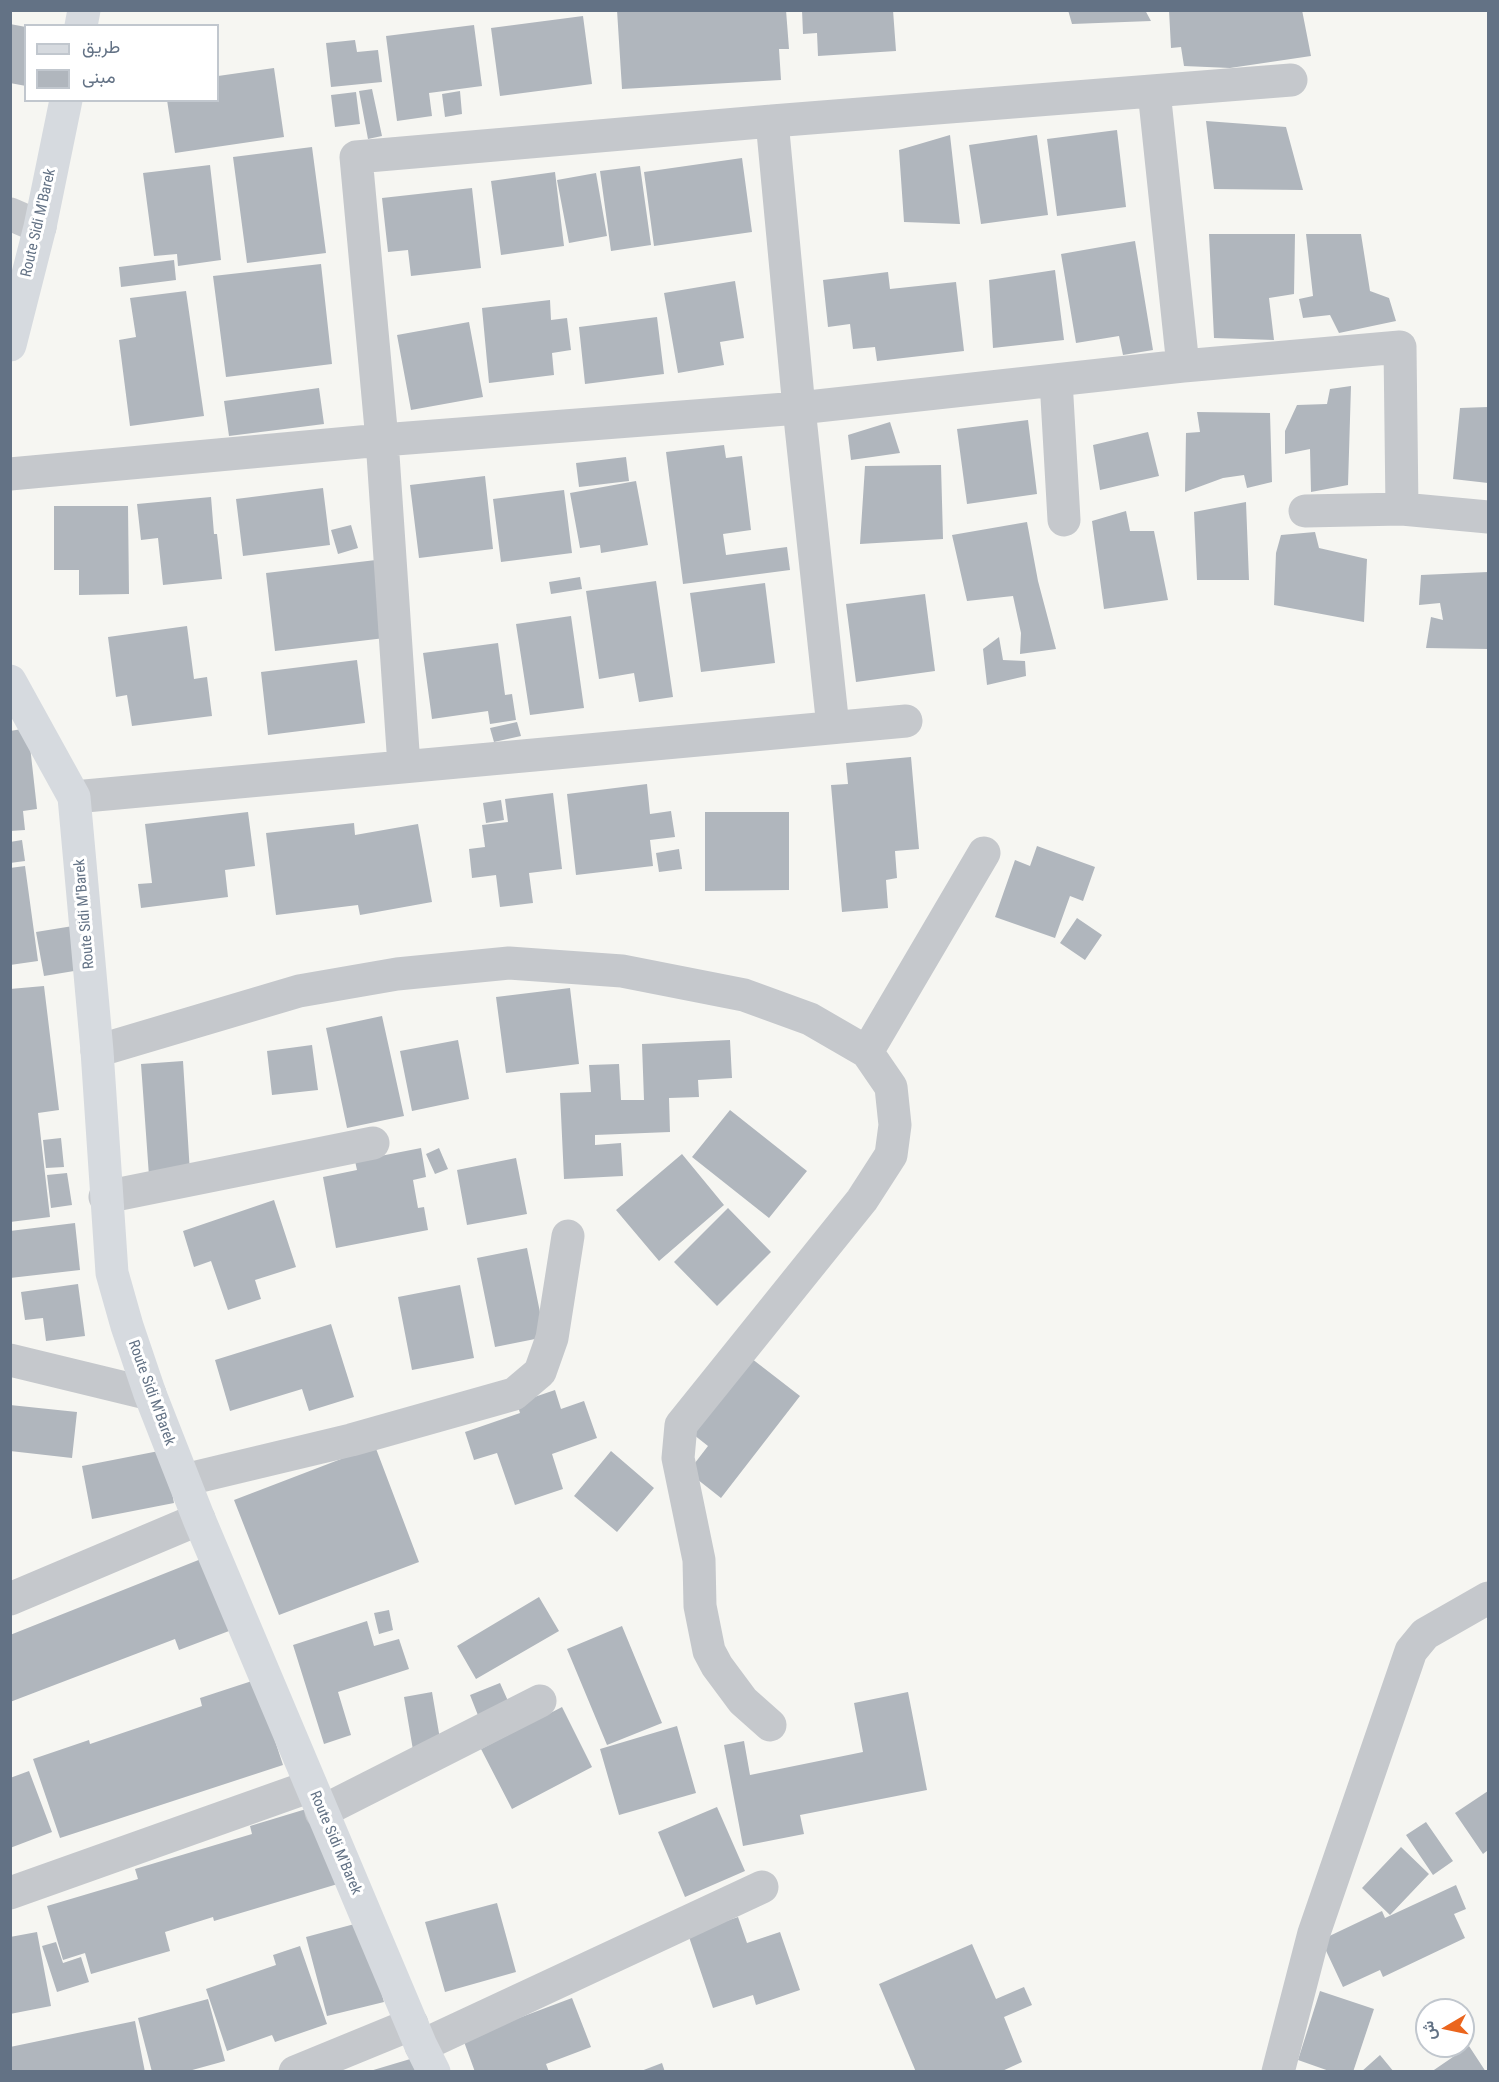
<!DOCTYPE html>
<html>
<head>
<meta charset="utf-8">
<style>
	body { margin:0 }
	#map { position:relative; width:1499px; height:2082px; overflow:hidden; background:#f6f6f2; font-family:"Roboto Condensed",Vazirmatn,sans-serif }
	canvas { display:block }
	.frame { position:absolute; inset:0; border:12px solid #637285; pointer-events:none }
	.legend { position:absolute; left:24px; top:24px; width:195px; height:78px; box-sizing:border-box; background:#fff; border:2px solid #c1c7ce; margin:0; padding:8px 10px; list-style:none; font-size:18px; color:#637285 }
	.legend li { display:flex; align-items:center; gap:12px; height:30px }
	.legend b { width:30px; border:2px solid #c1c7ce }
	.north { position:absolute; left:1415px; top:1998px; width:60px; height:60px; box-sizing:border-box; background:#fff; border:2px solid #c1c7ce; border-radius:50%; rotate:261deg; font-size:16px; font-weight:700; line-height:24px; text-align:center; color:#637285 }
	.north::after { content:''; display:block; margin:auto; width:21px; height:27px; background:#eb651d; clip-path:polygon(50% 0,100% 100%,50% 72%,0 100%) }
</style>
</head>
<body>
<div id="map">
<canvas width="1499" height="2082"></canvas>
<div class="frame"></div>
<ul class="legend">
<li><b style="height:8px;background:#d6dadf"></b>طريق</li>
<li><b style="height:16px;background:#b0b6bd"></b>مبنى</li>
</ul>
<div class="north">ش</div>
</div>
<script>
const ctx = document.querySelector('canvas').getContext('2d');
ctx.lineJoin = 'round';
function fill(path, color) { ctx.fillStyle = color; ctx.fill(path, 'evenodd'); }
const shape = rows => new Path2D(rows.map(r => 'M' + r).join(''));
function strokePath(path, color, width, dash) { ctx.strokeStyle = color; ctx.lineWidth = width; ctx.lineCap = dash ? 'butt' : 'round'; ctx.setLineDash(dash || []); ctx.stroke(path); }
function write(font, color, halo, rows, align = 'center') {
  ctx.font = font + ' "Roboto Condensed",sans-serif'; ctx.lineWidth = 6; ctx.setLineDash([]); ctx.textBaseline = 'middle'; ctx.strokeStyle = halo; ctx.fillStyle = color; for (const [text, x, y, turn = 0] of rows) {
    ctx.save(); ctx.translate(x, y); ctx.rotate((+turn || 0) * Math.PI / 180); ctx.textAlign = isNaN(turn) ? turn : align; if (halo) ctx.strokeText(text, 0, 0); ctx.fillText(text, 0, 0); ctx.restore();
  }
}
fill(shape([
	[617,10,786,10,789,49,779,49,781,80,622,89],
	[802,10,893,10,896,51,818,56,817,33,803,34],
	[1068,10,1145,10,1151,21,1072,24],
	[1169,10,1302,10,1311,56,1230,68,1184,66,1181,47,1171,48],
	[583,16,592,84,500,96,491,28],
	[10,24,26,27,26,86,10,83],
	[474,25,482,86,429,93,432,116,397,121,386,36],
	[355,40,357,52,378,50,382,82,331,87,326,43],
	[274,68,284,137,175,153,167,100,218,100,218,76],
	[372,89,382,136,368,139,359,91],
	[460,91,462,114,445,117,442,94],
	[356,92,360,124,335,127,331,95],
	[1206,121,1286,127,1303,190,1214,189],
	[1117,130,1126,207,1057,216,1047,139],
	[950,135,960,224,904,222,899,150],
	[1037,135,1048,215,981,224,969,145],
	[312,147,326,253,247,263,233,157],
	[742,158,752,232,654,246,644,172],
	[210,165,221,260,178,266,177,254,154,256,143,173],
	[640,166,651,245,611,251,600,171],
	[555,172,564,246,501,255,491,181],
	[596,173,607,236,569,243,557,180],
	[472,188,481,268,411,276,408,250,388,252,382,198],
	[1209,234,1295,234,1294,294,1269,298,1274,340,1214,338],
	[1306,234,1361,234,1370,291,1389,298,1396,321,1339,333,1330,315,1303,318,1299,299,1313,296],
	[1135,241,1153,350,1123,355,1119,336,1076,343,1061,254],
	[174,260,176,280,121,287,119,267],
	[321,264,332,364,226,377,213,276],
	[1055,270,1064,340,993,348,989,280],
	[888,272,890,289,956,282,964,351,877,361,875,347,853,349,850,324,828,327,823,280],
	[735,281,744,338,720,342,724,365,678,373,664,293],
	[186,291,204,416,130,426,119,340,136,337,130,298],
	[550,300,551,320,567,318,571,350,552,353,554,375,489,383,482,308],
	[657,317,664,374,585,384,579,327],
	[469,322,483,397,411,410,397,335],
	[1351,386,1348,485,1311,492,1310,449,1285,454,1285,431,1297,405,1327,404,1330,389],
	[319,388,324,424,229,436,224,401],
	[1488,407,1488,483,1453,479,1460,408],
	[1197,412,1270,413,1272,482,1247,488,1244,475,1223,478,1185,492,1186,433,1200,432],
	[1028,420,1037,494,967,504,957,429],
	[890,422,900,453,851,460,848,435],
	[1148,432,1159,476,1100,490,1093,445],
	[724,445,726,458,742,456,751,530,723,534,726,555,787,547,790,570,683,584,666,452],
	[626,457,629,481,579,487,576,463],
	[941,465,943,539,860,544,865,466],
	[485,476,493,549,419,558,410,485],
	[636,481,648,545,601,553,600,545,580,548,570,493],
	[323,488,330,545,243,556,236,499],
	[564,490,572,553,501,562,493,499],
	[211,497,214,534,217,534,222,579,163,585,158,538,141,540,137,504],
	[1246,502,1249,580,1197,580,1194,512],
	[54,506,128,506,129,594,79,595,79,570,54,570],
	[1126,511,1130,531,1154,531,1168,600,1104,609,1092,521],
	[1027,522,1038,581,1056,649,1020,654,1021,633,1013,596,967,601,952,535],
	[351,525,358,548,338,554,331,530],
	[1315,532,1319,548,1367,559,1364,622,1274,605,1276,553,1281,535],
	[376,560,385,638,275,651,266,573],
	[1488,572,1488,649,1426,648,1431,617,1443,620,1440,603,1419,605,1421,575],
	[580,577,582,589,551,594,549,582],
	[656,581,673,697,639,702,634,673,599,679,586,591],
	[765,583,775,663,701,672,690,593],
	[925,594,935,671,856,682,846,604],
	[571,616,584,708,530,715,516,624],
	[187,626,194,679,207,677,212,716,132,726,127,695,116,697,108,637],
	[999,637,1003,660,1025,661,1026,676,987,685,983,649],
	[498,643,505,695,512,694,516,720,490,724,488,711,432,719,423,653],
	[357,660,365,723,268,735,261,672],
	[517,722,521,736,494,742,490,728],
	[28,728,37,809,23,811,25,830,10,831,10,731],
	[911,757,919,849,895,851,897,878,886,880,888,908,842,912,831,785,848,784,846,763],
	[647,784,650,814,671,811,675,837,650,840,653,866,576,875,567,794],
	[553,793,562,869,529,873,533,903,500,907,496,875,472,878,469,849,485,847,482,825,508,822,505,799],
	[501,800,504,820,486,823,483,803],
	[248,812,255,866,225,870,228,897,141,908,138,884,152,883,145,824],
	[705,812,789,812,789,890,705,891],
	[354,823,355,835,418,824,432,902,360,915,358,905,276,915,266,833],
	[22,840,25,861,10,863,10,842],
	[1037,846,1095,867,1083,901,1070,896,1055,938,995,917,1015,860,1030,866],
	[679,849,682,869,659,872,656,853],
	[25,866,38,961,10,965,10,868],
	[1077,918,1102,935,1085,960,1060,943],
	[73,926,80,970,44,976,36,932],
	[44,986,59,1110,38,1113,50,1217,10,1222,10,989],
	[570,988,579,1064,506,1073,496,997],
	[382,1016,404,1116,347,1128,326,1028],
	[458,1040,469,1099,412,1111,400,1051],
	[730,1040,732,1078,698,1080,699,1097,669,1098,670,1132,595,1135,595,1145,621,1143,623,1176,564,1179,560,1093,591,1092,589,1065,619,1064,621,1100,644,1100,642,1044],
	[312,1045,318,1090,272,1095,267,1051],
	[183,1061,190,1173,149,1176,141,1064],
	[730,1110,807,1171,769,1218,692,1157],
	[61,1138,64,1167,46,1168,43,1140],
	[421,1148,426,1177,413,1180,418,1208,424,1207,428,1230,336,1248,323,1177,357,1170,355,1161],
	[439,1148,448,1169,435,1174,426,1154],
	[682,1154,724,1205,659,1261,616,1210],
	[516,1158,527,1214,467,1225,457,1170],
	[67,1173,72,1205,51,1208,47,1175],
	[274,1200,296,1267,255,1280,261,1299,228,1310,211,1261,194,1267,183,1231],
	[728,1208,771,1252,717,1306,674,1262],
	[75,1223,80,1270,10,1278,10,1231],
	[527,1248,545,1337,495,1347,477,1258],
	[78,1284,85,1336,46,1341,43,1318,25,1320,21,1292],
	[460,1285,474,1358,412,1370,398,1297],
	[331,1324,354,1397,309,1411,302,1389,230,1411,215,1360],
	[747,1355,800,1396,721,1498,688,1472,708,1446,689,1431],
	[555,1390,561,1409,584,1401,597,1438,552,1454,563,1489,515,1505,497,1453,474,1460,465,1432,520,1413,517,1403],
	[10,1405,77,1412,72,1458,10,1451],
	[375,1446,419,1562,279,1615,234,1500],
	[164,1450,174,1503,92,1519,82,1466],
	[611,1451,654,1488,617,1532,574,1496],
	[201,1559,229,1631,179,1650,175,1639,10,1702,10,1635],
	[539,1597,559,1631,476,1679,457,1646],
	[389,1610,393,1630,379,1634,374,1613],
	[367,1621,374,1646,399,1639,409,1669,338,1692,351,1735,324,1744,293,1645],
	[622,1626,662,1723,607,1745,567,1649],
	[255,1680,283,1765,60,1838,33,1759,89,1740,90,1744,202,1706,200,1698],
	[500,1683,512,1710,481,1723,470,1695],
	[432,1692,441,1745,413,1750,404,1697],
	[908,1692,927,1790,800,1815,804,1834,743,1846,724,1745,744,1741,750,1775,863,1752,854,1703],
	[562,1707,592,1767,512,1809,481,1749],
	[677,1726,696,1793,619,1815,600,1749],
	[29,1771,52,1832,10,1848,10,1778],
	[1488,1791,1488,1850,1483,1854,1455,1813],
	[326,1803,341,1883,214,1921,213,1917,165,1932,170,1951,91,1974,85,1953,63,1960,47,1906,138,1879,135,1869,252,1834,250,1826],
	[717,1807,745,1871,685,1897,658,1832],
	[1426,1822,1453,1861,1433,1875,1406,1835],
	[1401,1847,1429,1874,1390,1915,1362,1888],
	[1456,1885,1466,1909,1454,1914,1465,1938,1383,1977,1380,1970,1343,1987,1321,1940,1382,1911,1385,1918],
	[497,1903,516,1972,445,1992,425,1922],
	[738,1917,747,1943,780,1932,800,1990,756,2005,753,1995,713,2008,688,1934],
	[362,1922,384,2002,327,2016,306,1937],
	[37,1932,51,2006,10,2014,10,1937],
	[56,1942,63,1963,81,1957,89,1982,57,1992,42,1946],
	[972,1944,996,1999,1024,1987,1032,2005,1004,2017,1022,2062,1000,2072,916,2072,879,1984],
	[300,1946,327,2024,275,2042,272,2035,227,2051,206,1989,276,1965,273,1955],
	[1320,1991,1374,2009,1353,2072,1332,2072,1298,2060],
	[572,1998,591,2047,546,2064,549,2072,475,2072,463,2039],
	[208,1999,225,2061,185,2072,152,2072,138,2018],
	[135,2021,145,2072,10,2072,10,2047],
	[1469,2046,1486,2072,1431,2072],
	[1380,2055,1394,2072,1361,2072],
	[417,2057,421,2072,370,2072,370,2071],
	[662,2063,665,2072,641,2072,641,2071]
]), '#b0b6bd');
strokePath(shape([
	[1154,91,1183,366],
	[772,121,799,408,833,727],
	[10,214,40,227],
	[1056,380,1064,520],
	[10,474,382,440,799,408,1183,366,1400,347,1402,509],
	[1305,511,1402,509,1488,517],
	[404,766,382,440,356,157,772,121,1291,80],
	[74,797,906,721],
	[97,1051,299,991,397,974,509,963,622,971,744,995,810,1019,867,1052,891,1087,895,1125,891,1155,862,1200,681,1425,678,1458,699,1560,700,1606,709,1651,717,1666,743,1701,770,1725],
	[867,1052,984,853],
	[105,1197,373,1143],
	[10,1360,150,1394],
	[184,1480,351,1440,514,1394,540,1372,552,1338,568,1236],
	[10,1599,199,1519],
	[321,1812,540,1701],
	[10,1893,311,1786],
	[421,2046,762,1887],
	[295,2072,412,2024],
	[1278,2072,1314,1933,1411,1651,1425,1634,1488,1598]
]), '#c5c8cc', 33);
strokePath(shape([
	[81,26,84,10],
	[10,345,40,227,66,100],
	[10,681,74,797,97,1051,112,1273,127,1326,150,1394,199,1519,421,2046,434,2072]
]), '#d6dadf', 33);
write('15px', '#637285', '#fff', [
	["Route Sidi M'Barek",39,223,-77],
	["Route Sidi M'Barek",85,914,-95],
	["Route Sidi M'Barek",151,1393,70],
	["Route Sidi M'Barek",335,1843,67]
]);
</script>
</body>
</html>
